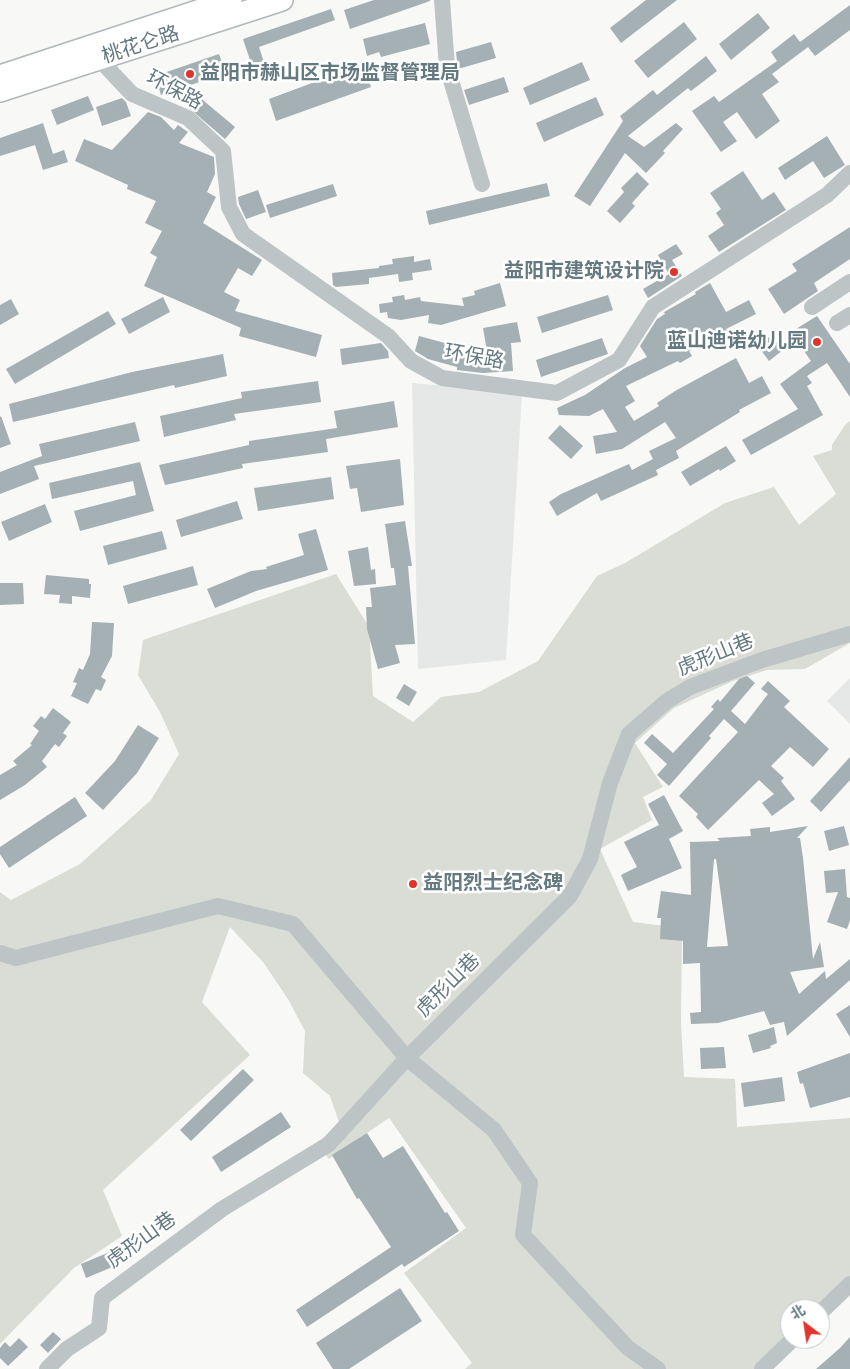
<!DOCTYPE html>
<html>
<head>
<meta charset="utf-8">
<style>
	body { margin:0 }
	#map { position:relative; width:850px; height:1369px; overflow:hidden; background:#f8f8f6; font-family:Jost,"Noto Sans SC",sans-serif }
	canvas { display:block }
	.north { position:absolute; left:780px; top:1299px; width:50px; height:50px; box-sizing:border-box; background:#fff; border:1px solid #c1cacc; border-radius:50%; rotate:329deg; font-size:14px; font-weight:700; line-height:20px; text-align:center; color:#647a80 }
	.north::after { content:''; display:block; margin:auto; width:18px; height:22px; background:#e1342d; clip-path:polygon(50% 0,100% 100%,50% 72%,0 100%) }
</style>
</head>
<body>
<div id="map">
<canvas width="850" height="1369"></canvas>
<div class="north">北</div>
</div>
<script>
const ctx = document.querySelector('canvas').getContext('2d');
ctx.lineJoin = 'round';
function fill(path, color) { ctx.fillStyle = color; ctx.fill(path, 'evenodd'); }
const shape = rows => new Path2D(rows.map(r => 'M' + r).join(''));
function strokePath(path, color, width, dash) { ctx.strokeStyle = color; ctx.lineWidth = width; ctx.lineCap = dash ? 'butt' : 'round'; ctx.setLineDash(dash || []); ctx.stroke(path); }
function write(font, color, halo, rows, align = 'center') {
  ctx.font = font + ' Jost,"Noto Sans SC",sans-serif'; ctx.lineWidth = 5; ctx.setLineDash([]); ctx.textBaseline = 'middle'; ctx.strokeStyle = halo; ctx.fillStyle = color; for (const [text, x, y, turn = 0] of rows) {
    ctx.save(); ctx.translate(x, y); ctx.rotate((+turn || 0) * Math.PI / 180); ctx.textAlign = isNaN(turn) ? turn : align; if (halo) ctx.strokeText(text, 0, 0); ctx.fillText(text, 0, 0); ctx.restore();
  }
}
fill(shape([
	[412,383,522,393,506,660,418,669],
	[850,678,850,724,827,701]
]), '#e6e8e7');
fill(shape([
	[850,421,850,643,805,669,767,670,733,681,674,708,635,743,663,787,643,797,652,820,600,849,633,922,682,928,681,1022,684,1077,735,1079,737,1127,850,1118,850,1278,818,1309,790,1309,790,1336,756,1369,465,1369,472,1363,404,1273,466,1228,389,1118,329,1159,317,1144,339,1122,330,1096,303,1073,305,1031,288,999,263,962,230,927,202,1002,250,1055,103,1190,122,1236,74,1268,0,1344,0,892,11,900,80,864,151,800,179,754,160,712,138,675,143,640,336,574,369,627,373,696,413,722,441,697,479,692,538,661,597,576,625,563,725,503,774,487,799,525,836,494,813,456,832,450,832,445,845,425]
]), '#d9ddd5');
fill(shape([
	[374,0,430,0,430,1,350,29,344,10],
	[646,0,677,0,621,43,610,28],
	[850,5,850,30,815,56,808,47,772,74,779,82,762,94,780,121,756,139,737,112,723,122,737,141,721,152,692,111,714,96,719,102,777,61,771,52,794,34,800,42],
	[331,9,335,20,259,47,265,65,253,69,243,39],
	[758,13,770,28,731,60,719,44],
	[684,22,697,39,648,78,634,61],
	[425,23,430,44,381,57,379,52,367,56,363,39],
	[491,42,496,58,458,69,456,52],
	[219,54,226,73,161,95,155,76],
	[706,56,717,71,691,91,688,88,628,136,644,147,676,123,683,129,663,151,665,153,646,173,625,153,590,206,574,196,623,121,620,116,653,90,657,95],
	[582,62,590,80,530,105,523,88],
	[363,64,371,87,276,121,269,99],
	[504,77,509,92,469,105,464,90],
	[88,96,94,110,57,125,51,110],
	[198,96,235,127,225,139,189,108],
	[596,97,604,115,544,142,536,123],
	[122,98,126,102,131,116,102,126,96,107],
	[148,112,161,117,174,130,178,125,188,132,179,143,214,157,215,174,207,192,216,197,203,223,262,260,252,276,238,268,224,292,240,300,235,311,322,335,316,357,239,336,241,328,144,286,157,257,150,253,162,231,145,223,156,201,127,189,128,185,75,161,84,139,112,150],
	[43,123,53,154,64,150,68,162,43,170,35,145,0,156,0,138],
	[827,136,845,165,824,178,813,161,785,180,778,168],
	[743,171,762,200,774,192,786,210,719,252,708,236,724,225,716,213,721,209,710,193],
	[637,172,649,184,632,203,635,206,620,223,607,211,624,192,621,188],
	[547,183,550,196,429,225,426,211],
	[333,184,337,196,270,218,266,205],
	[258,190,266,212,246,219,239,204,238,197],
	[850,227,850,259,814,283,818,291,784,314,768,289,797,271,792,264],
	[676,244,683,254,672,260,682,276,648,298,643,289,669,274,658,255],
	[414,256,414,262,430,259,432,270,412,273,413,280,399,282,398,274,369,278,369,284,336,287,333,285,332,273,379,268,379,266,393,264,392,259],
	[500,283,506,306,441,325,428,323,429,315,401,320,388,318,387,312,380,313,379,304,393,302,392,297,404,295,405,300,420,297,421,301,464,306,462,298,475,295,474,291],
	[710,283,726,312,749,300,756,314,726,329,730,336,718,343,715,337,689,351,692,356,680,363,678,361,626,386,635,401,625,407,634,421,659,406,657,403,675,391,736,358,749,383,762,376,771,393,739,410,740,412,676,451,679,458,656,470,658,475,601,501,597,493,557,516,549,502,561,494,629,464,632,470,653,459,649,451,676,438,665,422,622,449,596,454,593,436,617,432,603,409,589,416,559,415,557,408,585,395,625,368,647,357,640,346,657,319,665,314,664,312,696,294,695,292],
	[608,295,613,310,542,333,537,317],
	[163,297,170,312,129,334,121,319],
	[11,299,19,314,0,325,0,305],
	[108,311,116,324,15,384,6,369],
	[817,316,850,364,850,397,827,363,807,376,812,383,807,386,823,415,751,455,742,440,798,409,780,384,811,361,791,332],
	[517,322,521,342,511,343,513,371,483,373,457,370,457,367,428,359,415,351,419,336,456,346,453,355,488,357,483,328],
	[772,335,783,350,769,361,758,346],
	[602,338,608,354,541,377,536,360],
	[381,343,388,351,389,358,342,365,340,349],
	[223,354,227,376,175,388,174,385,13,422,9,404,132,372],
	[318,381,321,402,234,414,236,420,164,437,160,416,242,398,241,392],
	[394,401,398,427,326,439,328,452,242,464,243,468,165,485,159,465,249,445,249,441,337,428,334,411],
	[1,416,11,444,0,448,0,417],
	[135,422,140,441,34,466,39,479,0,494,0,472,42,456,39,444],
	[560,425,583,446,571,459,548,438],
	[726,446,736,461,720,471,719,469,690,486,681,472],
	[400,459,404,505,361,512,357,488,350,489,346,466],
	[140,462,154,511,80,531,74,511,136,495,133,481,52,499,49,483],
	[331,477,334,499,258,511,254,488],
	[237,501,243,519,181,537,176,520],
	[45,504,52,522,9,541,1,522],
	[405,521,412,566,408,566,415,644,395,645,400,663,378,669,367,629,366,607,372,607,370,588,396,585,394,568,391,568,385,524],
	[316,529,328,570,256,591,215,608,207,589,251,571,267,569,266,567,304,555,298,534],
	[162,531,167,549,108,565,103,546],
	[368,547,371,570,375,569,376,584,354,586,348,551],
	[193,566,198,585,128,604,123,586],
	[46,575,89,579,89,584,91,584,90,598,72,596,72,604,59,603,60,595,44,594],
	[0,583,23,583,24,604,0,605],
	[92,622,114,623,112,656,101,677,106,680,101,691,96,689,88,704,71,696,77,683,73,682,79,668,83,670,90,654],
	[747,676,755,683,731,711,745,724,768,694,761,689,768,681,790,701,784,707,829,749,813,767,790,747,771,766,784,778,781,781,795,799,772,816,762,803,774,794,759,780,708,830,696,817,698,814,679,796,738,732,724,719,709,736,711,738,669,786,657,775,667,764,644,743,652,734,673,753,714,709,711,707,718,699,720,702,739,679],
	[404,684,417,692,409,706,396,698],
	[53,708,71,722,63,733,67,736,59,747,55,744,42,761,47,767,25,785,0,800,0,775,17,765,13,761,32,745,30,744,39,731,33,726,41,716,45,719],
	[138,725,159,738,137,773,103,810,85,793,115,761],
	[850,757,850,780,821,812,810,801],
	[664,795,683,831,669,839,682,868,628,891,621,875,637,867,624,842,659,825,648,804],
	[75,797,87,816,9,868,0,854,0,847],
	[808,826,797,838,800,838,803,858,813,959,820,942,824,967,790,972,799,994,825,971,826,979,850,959,850,980,787,1036,784,1022,770,1025,764,1011,718,1023,691,1024,690,1013,701,1012,700,963,683,964,683,941,660,939,661,918,657,918,661,891,691,895,690,842,720,841,717,838,751,836,750,829,770,827,770,832],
	[714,859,716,859,728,946,707,947],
	[844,826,849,845,829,851,824,831],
	[845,869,847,897,850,898,850,920,847,929,827,922,838,892,826,893,824,871],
	[850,1005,850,1037,836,1014],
	[774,1027,777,1043,770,1046,771,1048,753,1053,748,1035],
	[724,1047,726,1068,701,1069,700,1048],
	[850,1053,850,1097,810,1108,803,1083,800,1084,797,1072],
	[243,1069,254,1080,191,1141,180,1130],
	[782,1077,785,1101,744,1107,741,1083],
	[281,1112,291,1127,221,1172,212,1157],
	[367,1133,383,1158,403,1146,445,1213,447,1212,459,1231,404,1267,402,1264,307,1327,296,1310,391,1247,359,1198,357,1199,332,1155],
	[112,1251,117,1265,86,1278,81,1264],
	[400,1288,422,1321,349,1369,333,1369,316,1343],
	[53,1332,61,1339,48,1353,40,1345],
	[850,1337,850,1369,816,1369,840,1348],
	[19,1338,28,1347,8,1366,0,1358,0,1348,5,1342,10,1347]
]), '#a4b0b3');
const major = shape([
	[0,76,231,0],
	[0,91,282,0]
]);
strokePath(major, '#b1b8ba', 24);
strokePath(shape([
	[442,0,447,67,482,184],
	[99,59,132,94,188,118,223,151,229,207,243,234,388,336,411,361,442,378,557,393,619,360,653,307,827,195,850,173],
	[812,307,850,282],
	[837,323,850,315],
	[0,953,16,958,218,906,293,924,407,1058,494,1130,530,1183,523,1235,628,1348,658,1369],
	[820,1313,850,1284],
	[47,1369,67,1349,99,1328,102,1298,222,1209,329,1144,407,1058,570,896,590,859,610,783,629,734,667,701,690,687,762,660,850,634],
	[762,1369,793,1339]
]), '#bdc4c6', 16);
strokePath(major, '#fff', 21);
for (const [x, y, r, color] of [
	[190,74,5,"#e1342d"],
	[674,272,5,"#e1342d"],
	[817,342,5,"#e1342d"],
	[413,884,5,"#e1342d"]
]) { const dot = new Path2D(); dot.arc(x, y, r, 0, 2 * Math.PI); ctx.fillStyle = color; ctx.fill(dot); strokePath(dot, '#fff', 2); }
write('20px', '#647a80', '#fff', [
	["桃花仑路",141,46,-18],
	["环保路",174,91,28],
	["环保路",474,358,10],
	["虎形山巷",716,656,-22],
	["虎形山巷",449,986,-45],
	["虎形山巷",142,1241,-36]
]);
write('bold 20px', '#647a80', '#fff', [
	["益阳市赫山区市场监督管理局",200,74],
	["益阳市建筑设计院",664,272,"right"],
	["蓝山迪诺幼儿园",807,342,"right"],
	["益阳烈士纪念碑",423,884]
], 'left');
</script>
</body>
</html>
